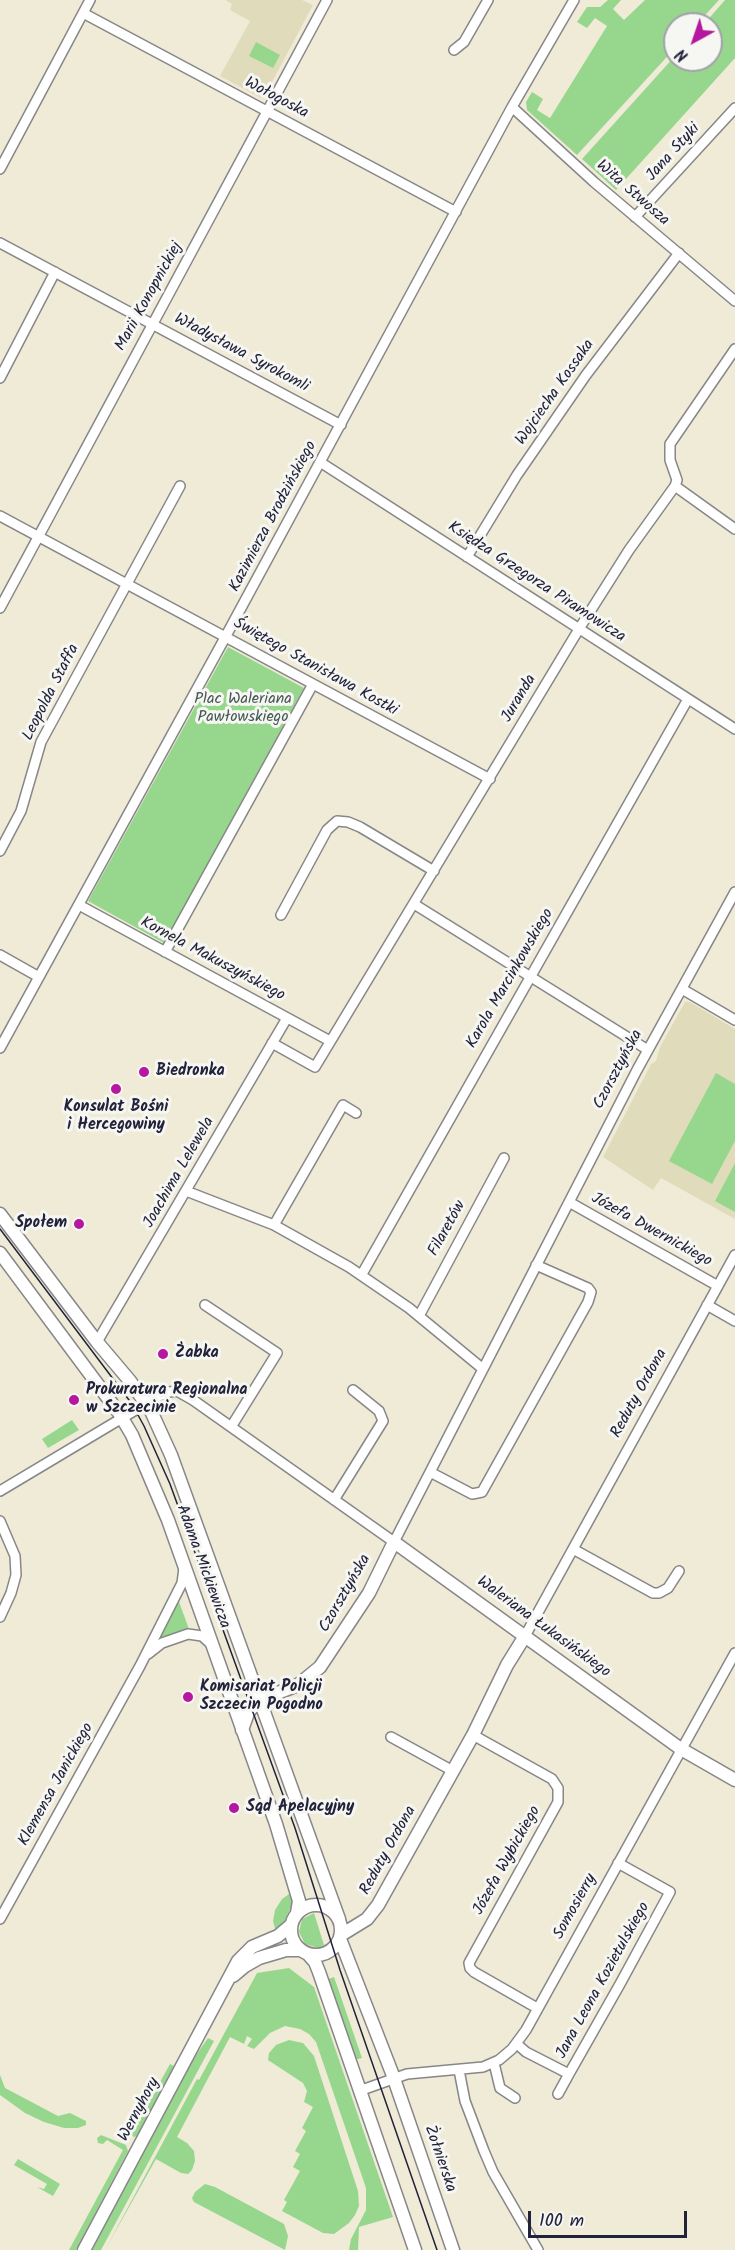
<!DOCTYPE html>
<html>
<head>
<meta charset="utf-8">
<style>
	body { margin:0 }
	#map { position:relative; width:735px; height:2250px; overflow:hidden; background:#efebd7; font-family:Kalam,sans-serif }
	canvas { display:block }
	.north { position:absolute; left:663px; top:12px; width:60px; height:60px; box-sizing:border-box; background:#f6f6f2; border:2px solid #a1a1a9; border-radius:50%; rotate:220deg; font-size:16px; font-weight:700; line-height:24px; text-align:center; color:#22223b }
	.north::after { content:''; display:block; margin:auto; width:21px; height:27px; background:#b5179e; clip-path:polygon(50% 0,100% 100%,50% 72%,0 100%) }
	.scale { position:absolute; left:528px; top:2211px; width:159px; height:27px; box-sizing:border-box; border:3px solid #22223b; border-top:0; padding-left:8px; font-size:18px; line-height:21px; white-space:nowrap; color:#22223b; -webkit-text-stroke:4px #f6f6f2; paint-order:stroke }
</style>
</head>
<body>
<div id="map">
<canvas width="735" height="2250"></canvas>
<div class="north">N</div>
<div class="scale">100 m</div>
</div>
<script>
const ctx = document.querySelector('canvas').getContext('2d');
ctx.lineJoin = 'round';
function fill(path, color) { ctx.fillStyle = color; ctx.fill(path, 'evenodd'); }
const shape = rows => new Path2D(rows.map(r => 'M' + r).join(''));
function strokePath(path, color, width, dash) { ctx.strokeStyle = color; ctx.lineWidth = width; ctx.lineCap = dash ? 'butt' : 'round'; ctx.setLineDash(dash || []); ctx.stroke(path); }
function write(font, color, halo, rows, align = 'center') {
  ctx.font = font + ' Kalam,sans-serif'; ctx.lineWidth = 6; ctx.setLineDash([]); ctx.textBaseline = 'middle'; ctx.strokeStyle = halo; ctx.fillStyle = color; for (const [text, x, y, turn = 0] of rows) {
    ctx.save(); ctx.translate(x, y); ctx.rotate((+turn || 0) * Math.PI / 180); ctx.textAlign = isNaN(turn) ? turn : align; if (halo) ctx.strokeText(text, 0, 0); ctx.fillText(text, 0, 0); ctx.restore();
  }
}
fill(shape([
	[225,0,302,0,313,5,263,99,220,76,250,21,230,10,232,4],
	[685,1002,690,1002,735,1029,735,1219,661,1178,653,1190,603,1157,651,1064,656,1061,660,1047]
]), '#e0dcbb');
fill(shape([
	[608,0,621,0,613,9,624,20,645,0,719,0,697,24,675,24,675,48,577,155,527,110,526,102,532,92,543,99,537,110,550,118,607,26,595,18,587,28,577,22,587,7,600,7],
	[725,0,735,0,735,58,616,190,582,159,675,56,675,60,711,60,711,24,704,24],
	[256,42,280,55,273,68,249,56],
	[228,647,304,688,164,943,88,901],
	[716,1073,735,1084,735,1141,712,1184,669,1161],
	[735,1163,735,1212,715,1201],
	[72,1420,79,1430,48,1448,42,1439],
	[178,1599,189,1629,160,1638,159,1636],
	[292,1892,292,1905,282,1926,276,1932,273,1921,275,1910,282,1899],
	[314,1913,324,1945,318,1948,305,1944,299,1932,302,1919],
	[289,1968,314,1987,393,2217,359,2227,358,2250,349,2250,351,2239,366,2210,366,2188,316,2042,309,2034,300,2029,285,2026,270,2033,254,2049,247,2046,252,2039,247,2036,244,2044,230,2037,177,2137,187,2143,194,2151,195,2161,192,2170,188,2174,181,2173,156,2159,105,2250,197,2079,199,2080,257,1973],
	[334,1977,362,2058,354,2060,326,1980],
	[208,2038,214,2041,101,2250,89,2250,186,2069],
	[289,2040,303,2043,314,2056,358,2191,359,2206,355,2215,349,2223,334,2234,323,2233,282,2211,287,2202,284,2200,300,2171,293,2167,300,2154,295,2151,306,2131,302,2128,313,2107,304,2102,307,2091,303,2083,268,2060,269,2053,276,2045],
	[170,2064,174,2066,137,2136,134,2137,131,2135],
	[0,2075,5,2088,58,2116,70,2113,86,2121,86,2125,78,2128,64,2128,44,2122,25,2113,0,2095],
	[101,2135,126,2145,128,2151,76,2250,69,2250,123,2150,107,2140,103,2144,98,2143,97,2138],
	[18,2159,60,2184,53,2196,37,2187,44,2189,47,2184,14,2165],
	[205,2184,215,2187,284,2224,288,2236,285,2250,194,2202,192,2198,195,2192]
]), '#97d78d');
const minor = shape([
	[83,13,456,212],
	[454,50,464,42,488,0],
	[512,107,594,182,735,301],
	[0,169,90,0],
	[635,217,735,108],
	[0,243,341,425],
	[0,378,55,272],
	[320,462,735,729],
	[675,486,735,529],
	[0,516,490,779],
	[467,557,517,475,586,375,679,253],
	[0,608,327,0],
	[0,851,21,811,41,742,180,486],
	[414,904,648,1050],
	[79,905,330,1041],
	[281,915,327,830,337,821,348,822,360,827,434,871],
	[165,952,313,684],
	[0,955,39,977],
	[682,989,735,1020],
	[272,1043,315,1067,579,629,629,550,675,486,677,480,670,460,670,444,735,349],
	[0,1048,221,645,512,107,574,0],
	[186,1191,274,1225,349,1267,409,1308,483,1369],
	[569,1202,718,1286],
	[274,1225,343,1105,356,1113],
	[362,1274,688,699],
	[205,1305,277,1353,231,1427],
	[707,1305,735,1321],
	[419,1316,504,1158],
	[97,1342,287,1018],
	[430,1472,472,1494,482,1492,588,1302,591,1292,588,1288,536,1265],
	[0,1491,159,1396,169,1392,177,1391,193,1400,394,1542,637,1070,735,892],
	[334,1500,383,1421,379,1411,353,1390],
	[0,1521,15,1556,16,1575,11,1593,0,1617],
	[573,1549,653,1593,659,1593,668,1588,679,1571],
	[525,1636,735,1255],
	[148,1654,162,1643,188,1634,202,1636,212,1645],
	[473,1735,552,1779,558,1788,558,1802,469,1963,470,1968,474,1972,537,2008],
	[391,1737,453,1771],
	[0,1919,140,1666,182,1583,184,1568],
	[517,2044,526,2052,569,2074,620,1984,670,1892,618,1863],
	[494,2063,500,2088,515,2098],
	[459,2070,465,2101,484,2151,493,2172,538,2250],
	[359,2091,407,2074,483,2067,499,2060,512,2049,526,2030,735,1653],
	[558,2094,569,2074]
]);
const tertiary = shape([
	[0,1214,97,1342,130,1381,151,1411,171,1455,339,1919],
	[0,1253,119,1413,132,1435,168,1520,276,1824,299,1901,297,1913],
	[242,1730,248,1713,257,1701,298,1685,320,1667,369,1593,394,1542,681,1749,735,1780],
	'291 1930a25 25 0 1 1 50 0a25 25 0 1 1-50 0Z',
	[341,1935,367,1919,378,1905,473,1735,507,1665,525,1636],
	[340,1939,392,2073,453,2250],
	[308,1954,315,1962,319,1972,415,2250],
	[233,1976,245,1966,259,1958,286,1950,300,1950],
	[84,2250,238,1961,252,1947,278,1936,291,1925]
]);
strokePath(minor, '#888689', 12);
strokePath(tertiary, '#888689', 15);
strokePath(minor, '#fff', 9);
strokePath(tertiary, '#fff', 12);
strokePath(shape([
	[0,1229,132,1404,144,1426,170,1484,295,1828,340,1970,437,2250]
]), '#22223b', 1.5);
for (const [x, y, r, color] of [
	[144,1072,6,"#b5179e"],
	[116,1089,6,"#b5179e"],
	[79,1224,6,"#b5179e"],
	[163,1354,6,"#b5179e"],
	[74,1400,6,"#b5179e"],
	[188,1697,6,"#b5179e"],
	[234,1808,6,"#b5179e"]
]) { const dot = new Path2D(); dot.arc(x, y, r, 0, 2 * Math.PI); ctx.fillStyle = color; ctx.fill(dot); strokePath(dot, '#f6f6f2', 2); }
write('16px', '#22223b', '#f6f6f2', [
	["Wołogoska",276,99,28],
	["Jana Styki",674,153,-48],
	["Wita Stwosza",632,194,41],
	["Marii Konopnickiej",150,297,-61],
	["Władysława Syrokomli",241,354,28],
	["Wojciecha Kossaka",556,393,-55],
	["Kazimierza Brodzińskiego",274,517,-62],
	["Księdza Grzegorza Piramowicza",536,583,33],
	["Świętego Stanisława Kostki",315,668,29],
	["Leopolda Staffa",52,693,-63],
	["Juranda",520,699,-59],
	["Kornela Makuszyńskiego",212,960,28],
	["Karola Marcinkowskiego",511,979,-60],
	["Czorsztyńska",619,1070,-62],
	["Joachima Lelewela",180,1173,-60],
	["Filaretów",448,1229,-61],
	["Józefa Dwernickiego",651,1231,29],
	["Reduty Ordona",640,1394,-61],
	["Adama Mickiewicza",202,1567,70],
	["Czorsztyńska",346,1594,-60],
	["Waleriana Łukasińskiego",543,1628,36],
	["Klemensa Janickiego",57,1785,-61],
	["Reduty Ordona",389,1851,-61],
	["Józefa Wybickiego",508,1861,-61],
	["Somosierry",576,1907,-61],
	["Jana Leona Kozietulskiego",604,1981,-61],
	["Wernyhory",140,2110,-62],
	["Żołnierska",439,2159,71]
]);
write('16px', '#455854', '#f6f6f2', [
	["Plac Waleriana",243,700],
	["Pawłowskiego",243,718]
]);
write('bold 16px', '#22223b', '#f6f6f2', [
	["Biedronka",156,1072],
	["Konsulat Bośni",116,1108,"center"],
	["i Hercegowiny",116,1126,"center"],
	["Społem",67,1224,"right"],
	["Żabka",175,1354],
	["Prokuratura Regionalna",86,1391],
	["w Szczecinie",86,1409],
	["Komisariat Policji",200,1688],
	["Szczecin Pogodno",200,1706],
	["Sąd Apelacyjny",246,1808]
], 'left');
</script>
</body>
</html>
